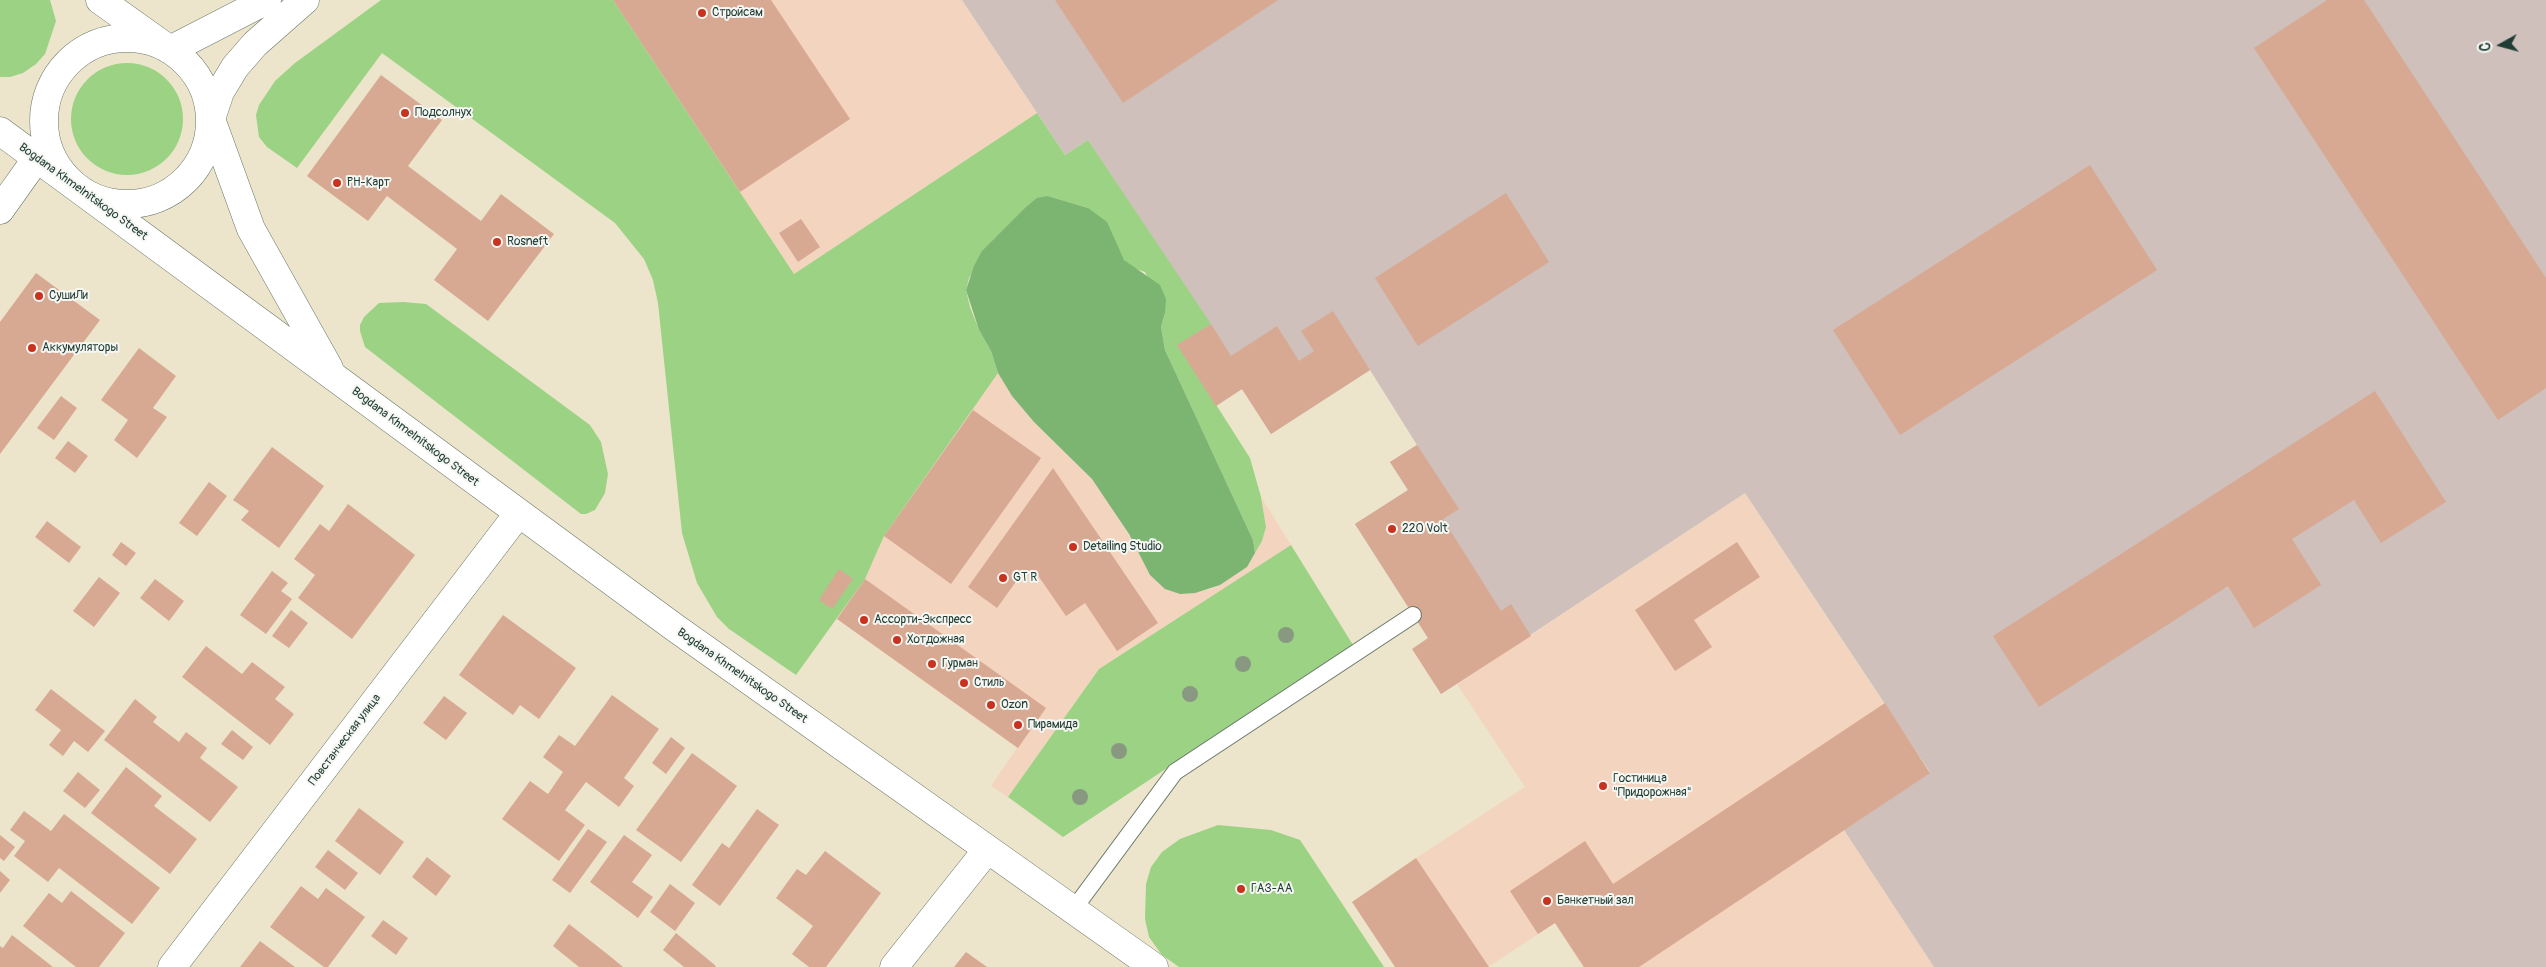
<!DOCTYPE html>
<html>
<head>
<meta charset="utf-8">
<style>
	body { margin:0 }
	#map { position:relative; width:2546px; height:967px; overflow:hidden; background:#ece5cb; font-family:Pangolin,sans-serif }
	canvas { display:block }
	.north { position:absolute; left:2476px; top:20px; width:50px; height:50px; -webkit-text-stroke:4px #f6f6f2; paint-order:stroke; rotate:263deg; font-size:14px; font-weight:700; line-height:20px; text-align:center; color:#1f3d34 }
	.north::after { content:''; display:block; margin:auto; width:18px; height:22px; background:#1f3d34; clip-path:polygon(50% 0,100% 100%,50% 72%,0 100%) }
</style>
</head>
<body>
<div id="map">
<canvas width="2546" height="967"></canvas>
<div class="north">С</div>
</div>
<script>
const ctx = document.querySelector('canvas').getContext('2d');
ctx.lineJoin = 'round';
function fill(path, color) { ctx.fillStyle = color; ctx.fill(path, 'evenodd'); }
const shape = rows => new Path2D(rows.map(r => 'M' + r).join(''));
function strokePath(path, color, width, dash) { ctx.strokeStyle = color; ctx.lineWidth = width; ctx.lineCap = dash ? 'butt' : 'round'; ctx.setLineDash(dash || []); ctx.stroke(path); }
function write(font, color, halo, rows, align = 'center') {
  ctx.font = font + ' Pangolin,sans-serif'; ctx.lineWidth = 4; ctx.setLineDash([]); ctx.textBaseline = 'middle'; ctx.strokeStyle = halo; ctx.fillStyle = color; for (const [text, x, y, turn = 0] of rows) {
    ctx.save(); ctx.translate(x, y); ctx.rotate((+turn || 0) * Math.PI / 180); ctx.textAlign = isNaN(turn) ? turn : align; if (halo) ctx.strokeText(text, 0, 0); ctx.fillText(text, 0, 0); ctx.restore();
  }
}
fill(shape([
	[613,0,962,0,1037,113,794,274],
	[998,373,1012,396,1034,422,1092,479,1106,498,1139,552,1208,590,1220,585,1247,567,1262,541,1266,527,1261,497,1291,545,1099,669,1008,797,991,786,1017,748,837,619,865,579,884,536],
	[1745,493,1930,773,1844,830,1934,967,1583,967,1555,923,1488,967,1416,858,1525,787,1457,684]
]), '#f3d4bf');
fill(shape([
	[962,0,2546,0,2546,967,1934,967,1844,830,1930,772,1745,493,1441,694,1428,638,1355,524,1408,490,1390,462,1417,445,1370,370,1271,434,1242,389,1216,406,1177,345,1210,324,1088,140,1065,155]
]), '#cfc0bb');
fill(shape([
	[0,0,50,0,56,21,45,54,36,64,23,73,10,77,0,77],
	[381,0,613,0,794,274,1037,113,1065,155,1088,140,1211,324,1178,345,1250,458,1261,497,1266,527,1262,541,1255,553,1253,540,1165,350,1161,327,1165,313,1145,272,1133,268,1124,260,1088,208,1048,196,994,239,969,278,966,290,970,307,979,330,991,351,998,373,884,536,865,579,796,675,729,629,717,617,697,583,682,533,658,303,653,280,644,259,615,223,382,53,297,168,267,147,259,137,256,115,259,105,275,81,295,63],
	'71 119a56 56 0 1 1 112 0a56 56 0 1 1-112 0Z',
	[403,302,426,304,590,425,601,442,608,474,605,493,595,510,586,514,581,514,365,347,360,331,360,325,364,317,379,303],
	[1291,545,1353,645,1063,837,1008,797,1099,669],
	[1218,825,1271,830,1300,840,1384,967,1179,967,1162,955,1149,937,1145,919,1146,884,1151,867,1162,852,1180,839]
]), '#9bd284');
fill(shape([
	[1048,196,1088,208,1107,222,1124,260,1160,285,1166,299,1165,313,1161,327,1165,350,1253,540,1255,553,1247,567,1220,585,1195,593,1180,594,1165,589,1150,575,1129,534,1092,479,1034,422,1012,396,998,373,991,351,979,330,966,290,974,266,982,251,1026,207,1037,198]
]), '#7cb472');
fill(shape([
	[613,0,771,0,850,119,740,192],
	[1055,0,1278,0,1123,103],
	[2327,0,2364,0,2546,278,2546,388,2498,420,2254,48],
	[381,75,442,120,408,166,481,221,501,194,554,234,488,321,434,280,457,249,387,196,368,221,307,176],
	[2090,165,2157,270,1900,435,1833,330],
	[1506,193,1549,262,1418,346,1375,278],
	[801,219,820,247,798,262,779,233],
	[36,273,100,320,0,454,0,322],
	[1333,311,1370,370,1271,434,1242,389,1216,406,1177,345,1211,324,1231,356,1277,326,1299,361,1314,351,1301,331],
	[139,348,176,376,153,408,167,417,137,458,114,440,128,420,101,400],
	[2375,391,2446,502,2381,543,2354,500,2292,539,2321,585,2254,628,2228,586,2039,707,1993,636],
	[61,396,77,408,54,440,37,428],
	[973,410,1041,458,951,584,884,536],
	[68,441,88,456,75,473,55,458],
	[1417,445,1459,509,1443,519,1501,611,1511,604,1531,636,1441,694,1412,649,1428,638,1355,524,1408,490,1390,462],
	[272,447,324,486,279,548,241,520,249,511,233,500],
	[1053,468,1158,623,1117,651,1085,603,1066,616,1037,574,1020,576,997,608,968,587],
	[209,482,227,496,197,536,179,523],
	[348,504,415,555,352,639,298,598,315,575,294,559,320,524,329,531],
	[47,521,81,547,69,563,35,537],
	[121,542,136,553,126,566,112,555],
	[1737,542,1760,577,1694,620,1712,647,1675,671,1635,610],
	[839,569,853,579,832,609,819,600],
	[272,571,288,583,281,591,292,599,266,634,240,615],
	[99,577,120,593,94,627,73,611],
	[155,579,184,601,169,621,140,598],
	[865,579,1046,708,1018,748,837,619],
	[291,610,308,623,289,648,272,636],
	[503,615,576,668,539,719,520,705,513,715,459,675],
	[206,646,242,674,252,662,285,687,275,699,294,714,270,745,182,677],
	[51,689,105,731,88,752,74,741,63,756,49,745,61,730,35,710],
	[612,695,659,729,624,778,634,786,619,807,586,782,565,810,585,825,559,861,502,819,530,781,548,794,563,772,543,757,559,735,575,746],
	[444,696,467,713,446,740,423,723],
	[135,699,157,717,153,722,179,742,186,732,207,748,200,758,238,787,210,822,104,740],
	[1885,703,1930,773,1639,967,1584,967,1555,923,1538,934,1510,891,1585,841,1613,884],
	[232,730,253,747,243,760,221,744],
	[671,737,685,748,666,774,652,763],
	[692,753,737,786,681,862,636,830],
	[126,767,162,796,154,806,197,839,170,874,91,813],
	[78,772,100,790,85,808,63,791],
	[359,808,404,842,380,875,335,841],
	[757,809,779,825,720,906,692,885,722,843,729,848],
	[24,811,51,831,64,814,160,888,132,924,59,868,48,882,14,856,25,841,10,830],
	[588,829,607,842,570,893,552,880],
	[0,835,15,847,4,861,0,858],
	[624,835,652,855,632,882,653,897,638,918,590,882],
	[328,850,358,873,345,890,315,867],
	[825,851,881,893,826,967,809,967,792,954,813,926,776,898,797,869,806,875],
	[427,857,451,876,436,896,412,877],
	[1416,858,1489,967,1395,967,1352,902],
	[0,871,10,880,0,893],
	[670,884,695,903,675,931,650,912],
	[301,886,318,899,326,888,365,917,328,967,324,967,270,927],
	[71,891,125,933,99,967,76,967,23,926,49,893,62,903],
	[383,920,408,938,396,955,371,936],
	[569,924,611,957,623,967,579,967,553,946],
	[676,933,716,966,715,967,684,967,663,950],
	[12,935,53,967,0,967,0,946,3,948],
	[260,941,295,967,240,967],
	[966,952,987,967,954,967]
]), '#d7a992');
const lane = shape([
	[1073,910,1175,772,1413,615]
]);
const street = shape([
	[172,967,518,514],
	[894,967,987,850]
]);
const secondary = shape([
	[100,0,170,50,267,0],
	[305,0,255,44,235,67,220,92,211,119,251,229,329,368],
	'44 121a83 83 0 1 1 166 0a83 83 0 1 1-166 0Z',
	[0,131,674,627,1154,967],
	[0,210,37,158]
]);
strokePath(lane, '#677869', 18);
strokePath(street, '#677869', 29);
strokePath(secondary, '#677869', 29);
strokePath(lane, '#fff', 16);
strokePath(street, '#fff', 28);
strokePath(secondary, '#fff', 28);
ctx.fillStyle = '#899981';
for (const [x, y] of [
	[1286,635],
	[1243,664],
	[1190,694],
	[1119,751],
	[1080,797]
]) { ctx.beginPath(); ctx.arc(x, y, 8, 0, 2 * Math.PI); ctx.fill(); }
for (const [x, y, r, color] of [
	[702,13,5,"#c8321e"],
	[405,113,5,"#c8321e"],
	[337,183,5,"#c8321e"],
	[497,242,5,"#c8321e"],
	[39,296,5,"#c8321e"],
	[32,348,5,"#c8321e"],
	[1392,529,5,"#c8321e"],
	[1073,547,5,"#c8321e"],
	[1003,578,5,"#c8321e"],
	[864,620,5,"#c8321e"],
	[897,640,5,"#c8321e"],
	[932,664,5,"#c8321e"],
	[964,683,5,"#c8321e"],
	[991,705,5,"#c8321e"],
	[1018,725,5,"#c8321e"],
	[1603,786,5,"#c8321e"],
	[1241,889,5,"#c8321e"],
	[1547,901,5,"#c8321e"]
]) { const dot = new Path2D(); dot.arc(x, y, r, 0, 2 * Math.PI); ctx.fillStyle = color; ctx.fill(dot); strokePath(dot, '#f6f6f2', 2); }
write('12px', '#1f3d34', '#f6f6f2', [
	["Стройсам",712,13],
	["Подсолнух",415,113],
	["РН-Карт",347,183],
	["Rosneft",507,242],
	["СушиЛи",49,296],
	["Аккумуляторы",42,348],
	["220 Volt",1402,529],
	["Detailing Studio",1083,547],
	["GT R",1013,578],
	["Ассорти-Экспресс",874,620],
	["Хотдожная",907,640],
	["Гурман",942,664],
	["Стиль",974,683],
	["Ozon",1001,705],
	["Пирамида",1028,725],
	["Гостиница",1613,779],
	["\"Придорожная\"",1613,793],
	["ГАЗ-АА",1251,889],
	["Банкетный зал",1557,901]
], 'left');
write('12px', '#1f3d34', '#f6f6f2', [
	["Bogdana Khmelnitskogo Street",83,192,36],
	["Bogdana Khmelnitskogo Street",415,437,37],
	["Bogdana Khmelnitskogo Street",742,676,35],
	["Повстанческая улица",345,740,-53]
]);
</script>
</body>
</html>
